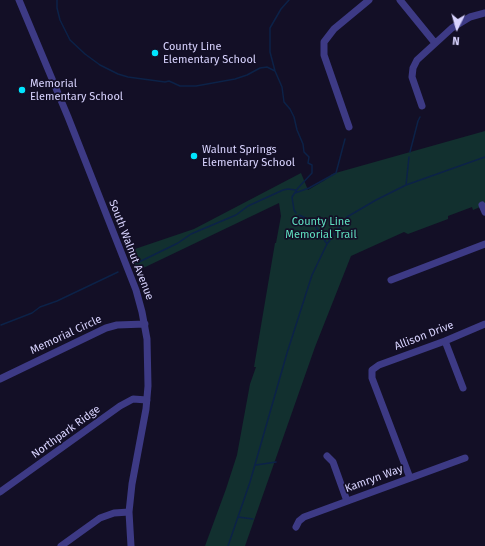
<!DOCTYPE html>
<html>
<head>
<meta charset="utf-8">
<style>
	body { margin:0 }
	#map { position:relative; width:485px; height:546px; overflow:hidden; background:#130f26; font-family:"Fira Sans",sans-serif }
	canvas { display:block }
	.north { position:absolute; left:437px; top:8px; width:40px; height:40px; -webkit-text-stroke:3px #130f26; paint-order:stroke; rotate:185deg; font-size:11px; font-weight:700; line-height:16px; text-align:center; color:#d9d4ff }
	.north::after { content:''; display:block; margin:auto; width:14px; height:18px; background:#d9d4ff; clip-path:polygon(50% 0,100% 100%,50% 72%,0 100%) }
</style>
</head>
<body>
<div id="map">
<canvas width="485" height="546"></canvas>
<div class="north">N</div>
</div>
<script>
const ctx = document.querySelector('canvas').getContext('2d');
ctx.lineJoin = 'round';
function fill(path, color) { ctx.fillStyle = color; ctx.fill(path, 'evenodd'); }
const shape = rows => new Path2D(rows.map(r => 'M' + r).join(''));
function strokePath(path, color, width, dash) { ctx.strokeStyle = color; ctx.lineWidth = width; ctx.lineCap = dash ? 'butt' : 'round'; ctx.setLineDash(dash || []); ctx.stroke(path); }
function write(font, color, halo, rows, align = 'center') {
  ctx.font = font + ' "Fira Sans",sans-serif'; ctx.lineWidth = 3.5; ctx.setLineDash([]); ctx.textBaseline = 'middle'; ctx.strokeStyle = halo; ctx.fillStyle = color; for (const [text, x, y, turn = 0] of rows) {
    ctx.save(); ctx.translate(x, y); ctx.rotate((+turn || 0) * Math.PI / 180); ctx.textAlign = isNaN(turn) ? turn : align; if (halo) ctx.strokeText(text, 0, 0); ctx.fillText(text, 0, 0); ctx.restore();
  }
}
fill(shape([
	[485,131,485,205,473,210,472,207,448,216,448,219,408,234,404,232,351,256,315,347,245,546,205,546,226,489,237,455,250,384,256,367,254,367,275,243,276,243,281,216,279,203,137,271,129,251,194,229,301,173,308,190,325,180,332,174]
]), '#12302f');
strokePath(shape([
	[57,0,57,8,60,20,70,40,85,54,100,65,118,74,128,77,165,82,169,81,180,86,196,86,235,79,247,75,260,68,267,67,275,71],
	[289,0,281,9,270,28,270,52,275,71,282,87,284,102,290,109,294,117,297,130,303,144,304,152,309,157,308,163,312,165,312,173,298,188,292,197,294,210,296,213],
	[410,152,418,121,420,117],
	[406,185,409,157],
	[295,193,309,188,336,173,345,139],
	[299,215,312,221,327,244],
	[137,263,178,243,191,234,236,215,248,206,283,190,288,189,296,190],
	[1,325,32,313,40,307,57,301,118,272],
	[256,465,276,462],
	[238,517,253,519],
	[228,546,250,482,287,353,312,275,327,244,347,217,376,200,406,185,485,157]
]), '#0c2248', 1.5);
strokePath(shape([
	[19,0,68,117,136,290,142,312,147,339,148,386,146,409,132,484,129,512,131,546],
	[400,0,435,43],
	[422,106,412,77,413,68,417,60,452,28,470,17,485,13],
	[349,127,324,55,324,42,334,29,369,0],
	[482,205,485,212],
	[391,280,485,244],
	[445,341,463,388],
	[0,379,106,328,117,325,145,324],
	[327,456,333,462,347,501],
	[410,478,372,378,372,370,379,365,445,341,485,324],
	[0,492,120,406,133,399,147,400],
	[296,527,299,521,304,517,465,458],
	[61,546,100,518,114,513,129,512]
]), '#3d3a85', 7);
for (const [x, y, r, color] of [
	[155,53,4,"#00e5ff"],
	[22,90,4,"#00e5ff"],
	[194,156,4,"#00e5ff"]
]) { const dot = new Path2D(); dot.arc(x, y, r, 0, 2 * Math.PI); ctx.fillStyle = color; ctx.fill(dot); strokePath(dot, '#130f26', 1.5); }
write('11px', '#d9d4ff', '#130f26', [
	["County Line",163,47],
	["Elementary School",163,60],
	["Memorial",30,84],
	["Elementary School",30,97],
	["Walnut Springs",202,150],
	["Elementary School",202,163]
], 'left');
write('11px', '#5fe0c0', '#130f26', [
	["County Line",321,222],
	["Memorial Trail",321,235]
]);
write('11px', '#d9d4ff', '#130f26', [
	["South Walnut Avenue",131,250,69],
	["Memorial Circle",66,335,-25],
	["Allison Drive",424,336,-21],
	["Northpark Ridge",66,432,-36],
	["Kamryn Way",374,479,-20]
]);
</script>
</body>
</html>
